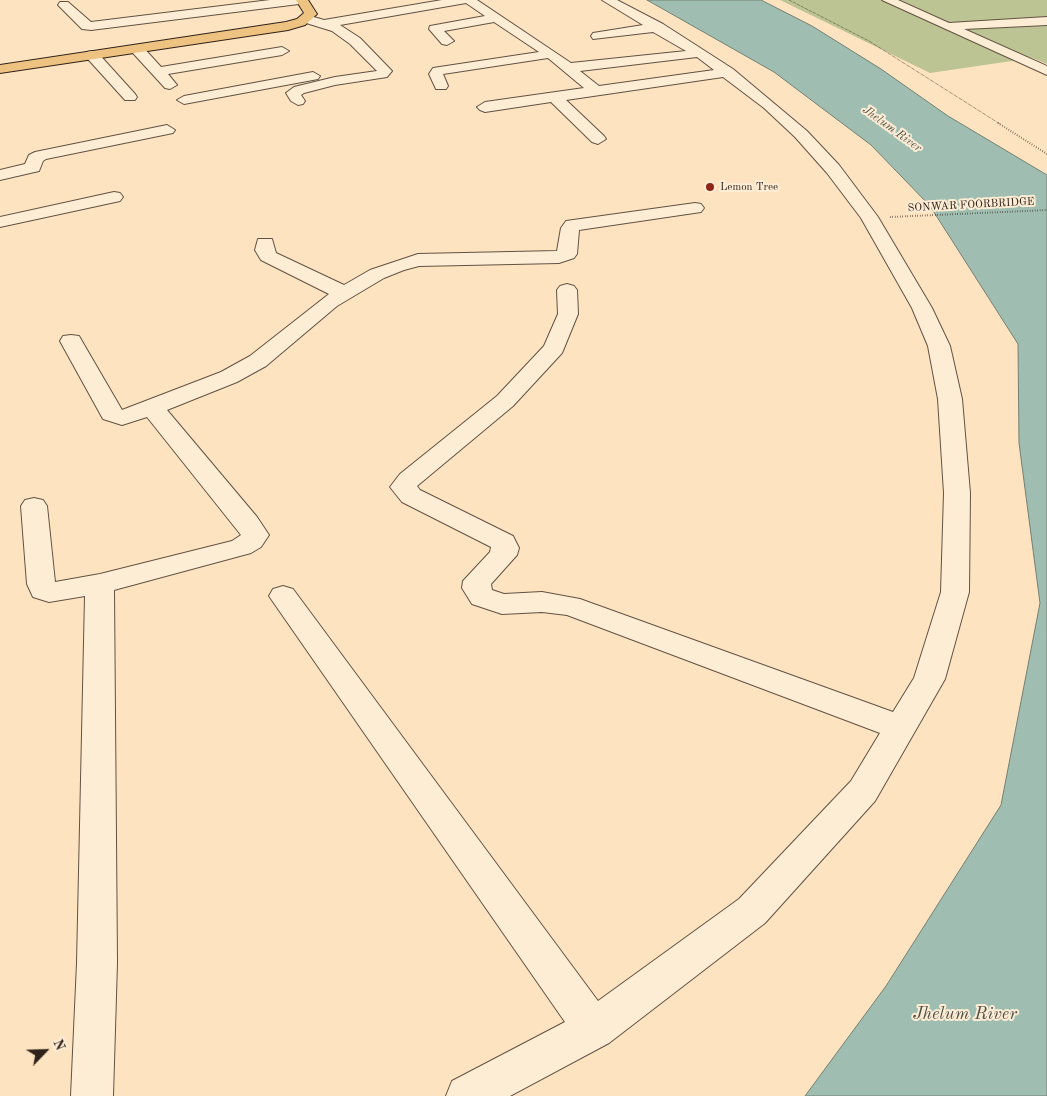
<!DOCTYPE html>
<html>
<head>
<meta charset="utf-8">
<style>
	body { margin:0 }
	#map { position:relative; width:1047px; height:1096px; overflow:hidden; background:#fde3bf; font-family:"Old Standard TT",serif }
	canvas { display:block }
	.north { position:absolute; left:20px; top:1026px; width:50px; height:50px; -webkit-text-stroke:4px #feedd5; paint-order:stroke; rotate:66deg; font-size:14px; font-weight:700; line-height:20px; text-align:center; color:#2f221b }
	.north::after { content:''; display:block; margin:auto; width:18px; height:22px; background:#2f221b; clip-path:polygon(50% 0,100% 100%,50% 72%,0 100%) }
</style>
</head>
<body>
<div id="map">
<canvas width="1047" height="1096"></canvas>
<div class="north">N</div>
</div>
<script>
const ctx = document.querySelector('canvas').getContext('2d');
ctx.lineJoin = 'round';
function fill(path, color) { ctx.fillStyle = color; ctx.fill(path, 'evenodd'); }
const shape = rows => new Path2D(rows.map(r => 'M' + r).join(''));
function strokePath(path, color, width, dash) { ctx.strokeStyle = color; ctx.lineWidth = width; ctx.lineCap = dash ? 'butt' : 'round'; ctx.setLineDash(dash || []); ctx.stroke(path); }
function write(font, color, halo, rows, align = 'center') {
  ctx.font = font + ' "Old Standard TT",serif'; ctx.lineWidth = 4; ctx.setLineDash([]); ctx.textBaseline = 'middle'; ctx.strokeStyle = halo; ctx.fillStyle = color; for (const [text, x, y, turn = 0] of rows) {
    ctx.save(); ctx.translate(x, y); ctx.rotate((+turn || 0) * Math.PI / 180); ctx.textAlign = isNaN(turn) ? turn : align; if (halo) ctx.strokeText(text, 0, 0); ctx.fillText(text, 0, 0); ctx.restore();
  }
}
fill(shape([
	[780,0,1047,0,1047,64,1032,58,930,73]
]), '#bdc494');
const water = shape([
	[647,0,761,0,812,26,881,69,948,116,1047,175,1047,1096,805,1096,886,986,1001,805,1040,603,1019,443,1018,344,930,206,871,145,774,72,647,0]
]);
fill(water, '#9fbeb1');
strokePath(water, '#728075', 1);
const minor = shape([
	[270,0,305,0,299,4,91,30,82,29,58,5,60,2,68,2,91,22,270,0],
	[442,0,477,0,571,63,686,51,653,32,593,39,591,36,593,33,643,25,602,0,617,0,663,24,733,69,807,131,839,165,878,217,932,308,950,346,962,399,970,493,969,592,945,679,875,801,765,923,609,1043,510,1096,446,1096,452,1081,565,1022,269,596,273,589,283,586,293,589,598,1001,739,899,851,781,880,733,567,615,542,612,502,614,472,604,462,588,463,581,490,552,491,547,402,502,390,487,400,474,497,396,544,346,558,314,557,290,560,286,567,284,574,286,577,290,578,314,562,353,513,406,417,486,420,490,513,536,519,548,517,555,491,584,492,590,504,594,542,592,580,599,893,712,914,678,941,592,944,493,938,399,928,346,912,308,861,218,827,173,795,137,764,108,723,77,566,100,604,136,606,139,598,144,592,142,551,102,485,112,480,110,477,107,485,102,584,88,548,58,443,74,448,86,446,89,436,89,429,74,433,68,539,52,494,22,444,31,454,41,447,45,442,44,429,29,430,26,485,16,466,3,340,25,360,38,392,71,387,77,335,85,304,93,301,95,305,101,303,104,298,105,291,101,286,93,294,87,335,77,377,71,350,44,332,31,303,22,301,19,303,16,307,15,324,20,442,0],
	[697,57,714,70,599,86,580,71,697,57],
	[882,0,898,0,949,23,1047,17,1047,25,964,29,1047,66,1047,75,882,0],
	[137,45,142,46,161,67,282,47,289,51,282,55,168,74,177,85,170,89,165,88,132,52,130,49,137,45],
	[92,51,97,52,135,94,137,97,135,100,125,100,87,58,85,55,87,52,92,51],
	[313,72,320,76,318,79,184,104,177,100,184,96,313,72],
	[167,125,175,130,173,133,46,159,43,161,39,171,0,180,0,170,25,164,29,155,35,152,167,125],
	[114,192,120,193,123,197,120,201,0,227,0,217,114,192],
	[695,203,701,204,704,208,701,212,579,230,577,254,574,258,559,263,419,266,404,270,384,278,337,306,266,366,237,382,167,410,257,517,269,535,261,547,251,553,114,590,117,963,113,1096,71,1096,77,963,85,596,49,602,33,597,27,584,21,506,25,500,34,498,43,500,47,506,55,582,100,574,232,541,241,535,147,417,122,425,103,419,60,341,63,336,71,335,79,336,122,410,221,372,250,356,329,294,261,260,255,250,258,239,272,239,276,253,344,285,370,270,418,254,557,251,561,228,566,221,695,203]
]);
const major = shape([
	[296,0,308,0,317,14,305,25,288,30,0,73,0,65,286,22,297,19,304,13,296,0]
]);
strokePath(minor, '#625244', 2);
strokePath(major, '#2f221b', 2);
strokePath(shape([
	[789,0,869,41,1000,124]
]), '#2f221b', 1, [0.5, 1]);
strokePath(shape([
	[998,123,1047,154],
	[890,217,1047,210]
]), '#2f221b', 2, [0.5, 2]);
fill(minor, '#feedd5');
fill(major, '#eec280');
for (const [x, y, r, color] of [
	[710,187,5,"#8f2418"]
]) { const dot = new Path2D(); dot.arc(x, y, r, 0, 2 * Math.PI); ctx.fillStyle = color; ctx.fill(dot); strokePath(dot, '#feedd5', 2); }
write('11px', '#2f221b', '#feedd5', [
	["Lemon Tree",720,187]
], 'left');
write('11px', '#2f221b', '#feedd5', [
	["SONWAR FOORBRIDGE",971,205,-3]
]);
write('italic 12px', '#515148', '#feedd5', [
	["Jhelum River",892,129,36]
]);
write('italic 18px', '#515148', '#feedd5', [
	["Jhelum River",965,1014]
]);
</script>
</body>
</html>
